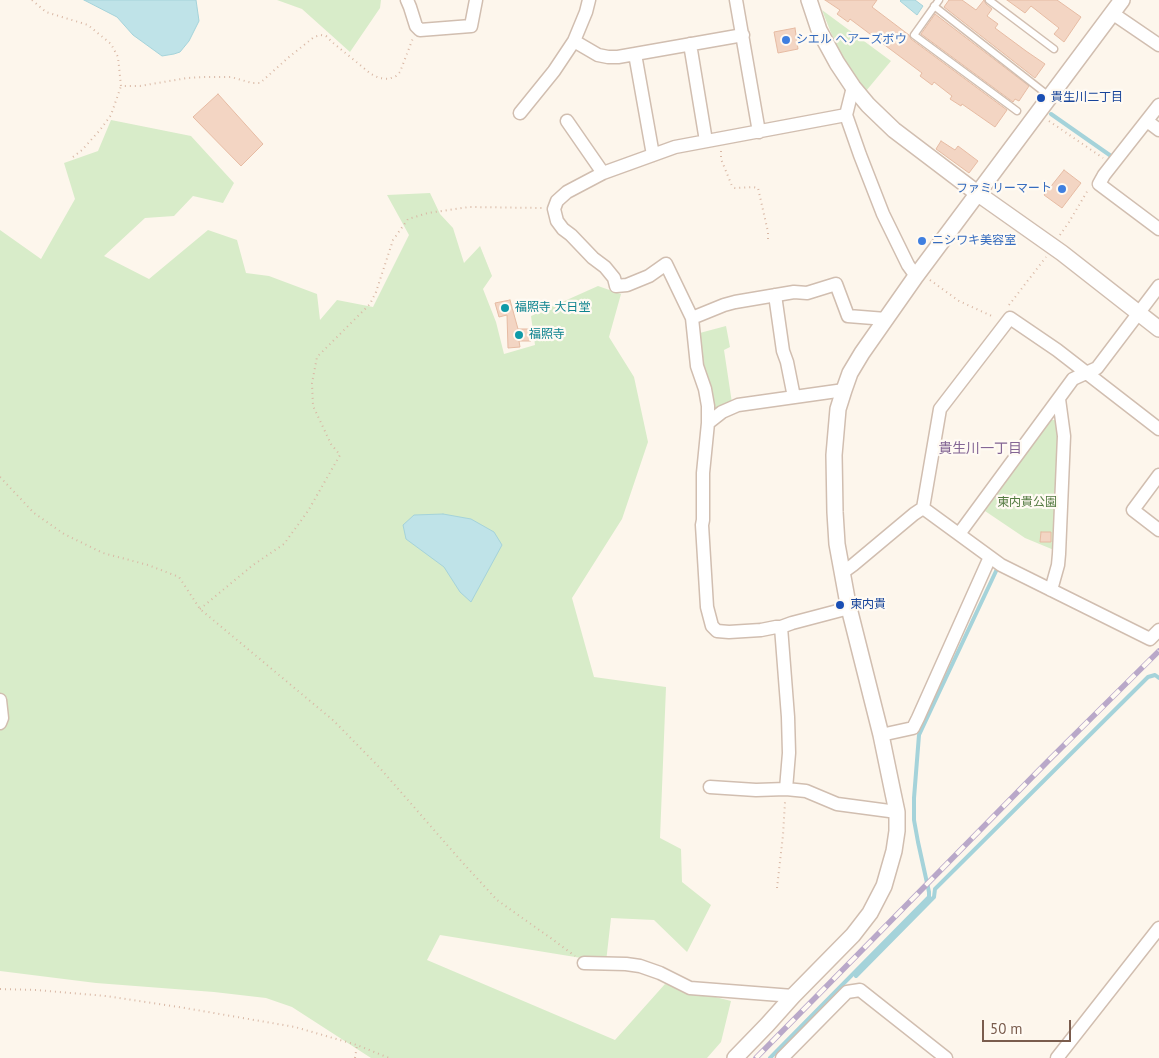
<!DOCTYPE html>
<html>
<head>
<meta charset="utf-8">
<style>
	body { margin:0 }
	#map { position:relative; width:1159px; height:1058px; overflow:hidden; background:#fdf6ec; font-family:"PT Sans",sans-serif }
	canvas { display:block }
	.scale { position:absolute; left:982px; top:1020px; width:89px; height:22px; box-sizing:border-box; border:2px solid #7a5c4d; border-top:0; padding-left:6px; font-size:15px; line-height:18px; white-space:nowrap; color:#7a5c4d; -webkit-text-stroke:4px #fffaf3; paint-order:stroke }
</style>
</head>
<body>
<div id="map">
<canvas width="1159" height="1058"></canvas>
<div class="scale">50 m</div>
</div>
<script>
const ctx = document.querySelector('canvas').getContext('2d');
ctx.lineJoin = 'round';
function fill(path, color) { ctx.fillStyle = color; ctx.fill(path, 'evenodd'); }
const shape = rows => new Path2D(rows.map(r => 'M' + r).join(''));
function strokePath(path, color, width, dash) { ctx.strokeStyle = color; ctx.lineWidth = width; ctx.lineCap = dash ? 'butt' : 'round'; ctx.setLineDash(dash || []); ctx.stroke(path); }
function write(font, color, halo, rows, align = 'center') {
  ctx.font = font + ' "PT Sans","Noto Sans JP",sans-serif'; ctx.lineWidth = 4.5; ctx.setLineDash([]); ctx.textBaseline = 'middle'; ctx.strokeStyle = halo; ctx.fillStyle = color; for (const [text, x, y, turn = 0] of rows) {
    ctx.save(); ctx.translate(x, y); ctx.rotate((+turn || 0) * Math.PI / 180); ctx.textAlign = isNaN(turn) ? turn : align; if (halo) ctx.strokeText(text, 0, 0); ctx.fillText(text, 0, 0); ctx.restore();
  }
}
fill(shape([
	[277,0,381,0,380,8,350,52,302,9],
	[822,10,891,61,866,91,857,79,842,56,831,33],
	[111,120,191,136,234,183,223,203,193,196,174,216,145,218,104,256,149,279,208,230,237,240,246,273,269,276,317,294,320,320,337,300,373,307,409,235,387,195,430,193,440,214,453,228,464,263,480,246,492,276,483,289,496,322,504,354,535,345,531,316,598,286,621,294,609,337,634,377,648,442,622,519,572,598,594,677,666,687,660,838,681,849,682,882,711,905,687,952,654,920,611,918,606,962,440,935,427,960,615,1040,665,984,731,1001,721,1042,707,1058,371,1058,292,1007,266,998,214,992,96,983,0,971,0,230,41,259,75,199,64,163,98,151],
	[726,326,730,347,724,350,732,403,714,414,696,334],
	[1051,420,1057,420,1060,438,1054,550,1025,538,985,511]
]), '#d8ecc9');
const water = shape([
	[84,0,196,0,199,21,189,41,180,52,174,54,162,56,133,35,117,17,84,0],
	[901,0,915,0,923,6,917,15,900,1,901,0],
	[443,514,471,519,494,532,502,545,471,602,460,592,444,567,406,539,403,525,414,515,443,514]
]);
fill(water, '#bfe3e8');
strokePath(water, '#a5d3da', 1);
strokePath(shape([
	[1051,114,1111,156],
	[856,976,934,897,935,889,1148,677,1155,675,1159,678],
	[770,1058,929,897,929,892,918,842,914,820,914,798,919,735,997,569]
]), '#a5d3da', 4);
const building = shape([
	[825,0,877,0,872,7,909,35,911,39,1007,110,995,127,962,104,961,106,950,99,952,96,934,82,932,85,920,76,922,73,850,19,848,22,837,14,840,10,825,0],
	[949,0,962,0,976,10,984,0,986,4,992,9,987,16,998,24,995,28,1026,51,1045,64,1035,78,944,7,949,0],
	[1007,0,1057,0,1081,17,1064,42,1054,34,1059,28,1031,6,1025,13,1007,0],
	[935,14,1029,86,1019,101,1015,99,1013,102,921,34,935,14],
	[795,28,798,49,778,53,774,32,795,28],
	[218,94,263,144,241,166,193,117,218,94],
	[941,141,955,150,958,146,978,161,969,173,936,149,941,141],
	[1064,170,1081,183,1062,208,1044,195,1064,170],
	[510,300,518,329,531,329,531,341,519,341,520,347,508,348,507,315,499,317,495,303,510,300],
	[1041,532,1051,532,1051,542,1040,542,1041,532]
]);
fill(building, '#f3d5c3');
strokePath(building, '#e6bba3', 1);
const service = shape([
	[939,0,914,35,1017,111],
	[989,0,1054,49],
	[934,6,1049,96]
]);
const minor = shape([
	[407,0,410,7,416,26,420,30,471,26,476,0],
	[736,0,759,132],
	[1112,13,1159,45],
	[574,41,598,55,608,57,618,57,743,35],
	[690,44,706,141],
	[635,54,653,155],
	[853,87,846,115,860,155,883,214,908,265,916,276],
	[1159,105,1104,175,1099,184,1159,229],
	[520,113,554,71,574,41,586,12,589,0],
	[846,115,675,147,603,173,567,192,557,201,554,209,557,221,563,229,571,235,593,258,605,267,614,278,616,286,627,285,649,276,666,264,692,318,697,366,705,389,708,406,708,423,703,473,703,520,702,525,707,607,712,626,717,631,729,632,761,630,776,627,781,627,792,623,849,608],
	[567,121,603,173],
	[1147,121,1159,130],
	[775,295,783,351,787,362,794,397],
	[692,318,724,305,735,302,794,292,807,293,836,284,848,316,886,319],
	[708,423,722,412,738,405,844,390],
	[1159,475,1133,510,1159,530],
	[923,508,1001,565,1150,639,1159,630],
	[959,534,1073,379,1097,368,1159,286],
	[842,573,853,565,914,514,923,508,940,409,1010,318,1057,350,1159,429],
	[1051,590,1058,565,1059,554,1064,436,1059,399],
	[781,627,788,717,789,753,786,789],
	[0,700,2,718,0,723],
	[881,735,913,728,918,718,990,557],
	[710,787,756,790,786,789,806,791,837,804,897,812],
	[584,963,626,964,640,966,660,973,690,988,793,996],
	[782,1058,847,992,860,990,946,1058],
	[1057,1058,1159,928]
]);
const tertiary = shape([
	[809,0,819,30,837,63,853,87,868,105,894,130,977,193,1062,253,1159,329],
	[735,1058,767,1025,793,996,853,935,870,913,884,886,894,851,897,831,897,812,893,793,881,735,848,604,837,544,835,512,834,455,838,409,844,390,850,373,862,353,916,276,1122,0]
]);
strokePath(service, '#d1beb0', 9);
strokePath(minor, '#d1beb0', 15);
strokePath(tertiary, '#d1beb0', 18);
strokePath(shape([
	[32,0,46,12,88,25,111,44,118,57,121,86,140,86,187,78,205,77,231,77,252,83,260,83,289,57,314,37,321,35,326,36,332,42,371,74,379,78,389,79,396,76,400,72,413,38],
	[1049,121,1103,158],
	[721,151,721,159,732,186,735,188,753,187,758,188,768,232,768,240],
	[73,157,82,150,100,130,111,115,121,86],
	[1060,235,1069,222,1088,190],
	[930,280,959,301,994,317],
	[1009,305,1046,257],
	[0,477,34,513,64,534,103,553,148,565,179,577,200,609,334,721,379,767,462,862,497,900,552,939,575,956],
	[200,609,253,565,284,544,308,511,340,455,331,444,313,406,312,383,317,357,370,304,376,292,393,240,408,219,428,213,469,207,543,208],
	[777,888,783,835,785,802],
	[0,989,36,990,106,996,179,1007,295,1027,357,1045,389,1058],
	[355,1058,357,1045]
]), '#d9b8a5', 2, [1, 4]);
strokePath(service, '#fff', 6);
strokePath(minor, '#fff', 12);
strokePath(tertiary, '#fff', 15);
const rail = shape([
	[756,1058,1048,761,1159,651]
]);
strokePath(rail, '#b9a8c9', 5.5);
strokePath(rail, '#fffaf3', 4, [11]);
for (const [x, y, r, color] of [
	[786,40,5,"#3f7fe0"],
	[1041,98,5,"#1a4fb4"],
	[1062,189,5,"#3f7fe0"],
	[922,241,5,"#3f7fe0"],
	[505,308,5,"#0f9aa8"],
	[519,335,5,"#0f9aa8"],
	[840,605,5,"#1a4fb4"]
]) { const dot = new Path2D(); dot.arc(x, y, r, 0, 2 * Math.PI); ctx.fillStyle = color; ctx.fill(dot); strokePath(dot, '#fffaf3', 2); }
write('12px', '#366cbe', '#fffaf3', [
	["シエル ヘアーズボウ",796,40],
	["ファミリーマート",1052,189,"right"],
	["ニシワキ美容室",932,241]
], 'left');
write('12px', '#164399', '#fffaf3', [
	["貴生川二丁目",1051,98],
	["東内貴",850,605]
], 'left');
write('12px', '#0d838f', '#fffaf3', [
	["福照寺 大日堂",515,308],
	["福照寺",529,335]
], 'left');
write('12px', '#537a41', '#fffaf3', [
	["東内貴公園",1027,503]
]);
write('14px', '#846695', '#fffaf3', [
	["貴生川一丁目",980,449]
]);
</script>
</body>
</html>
